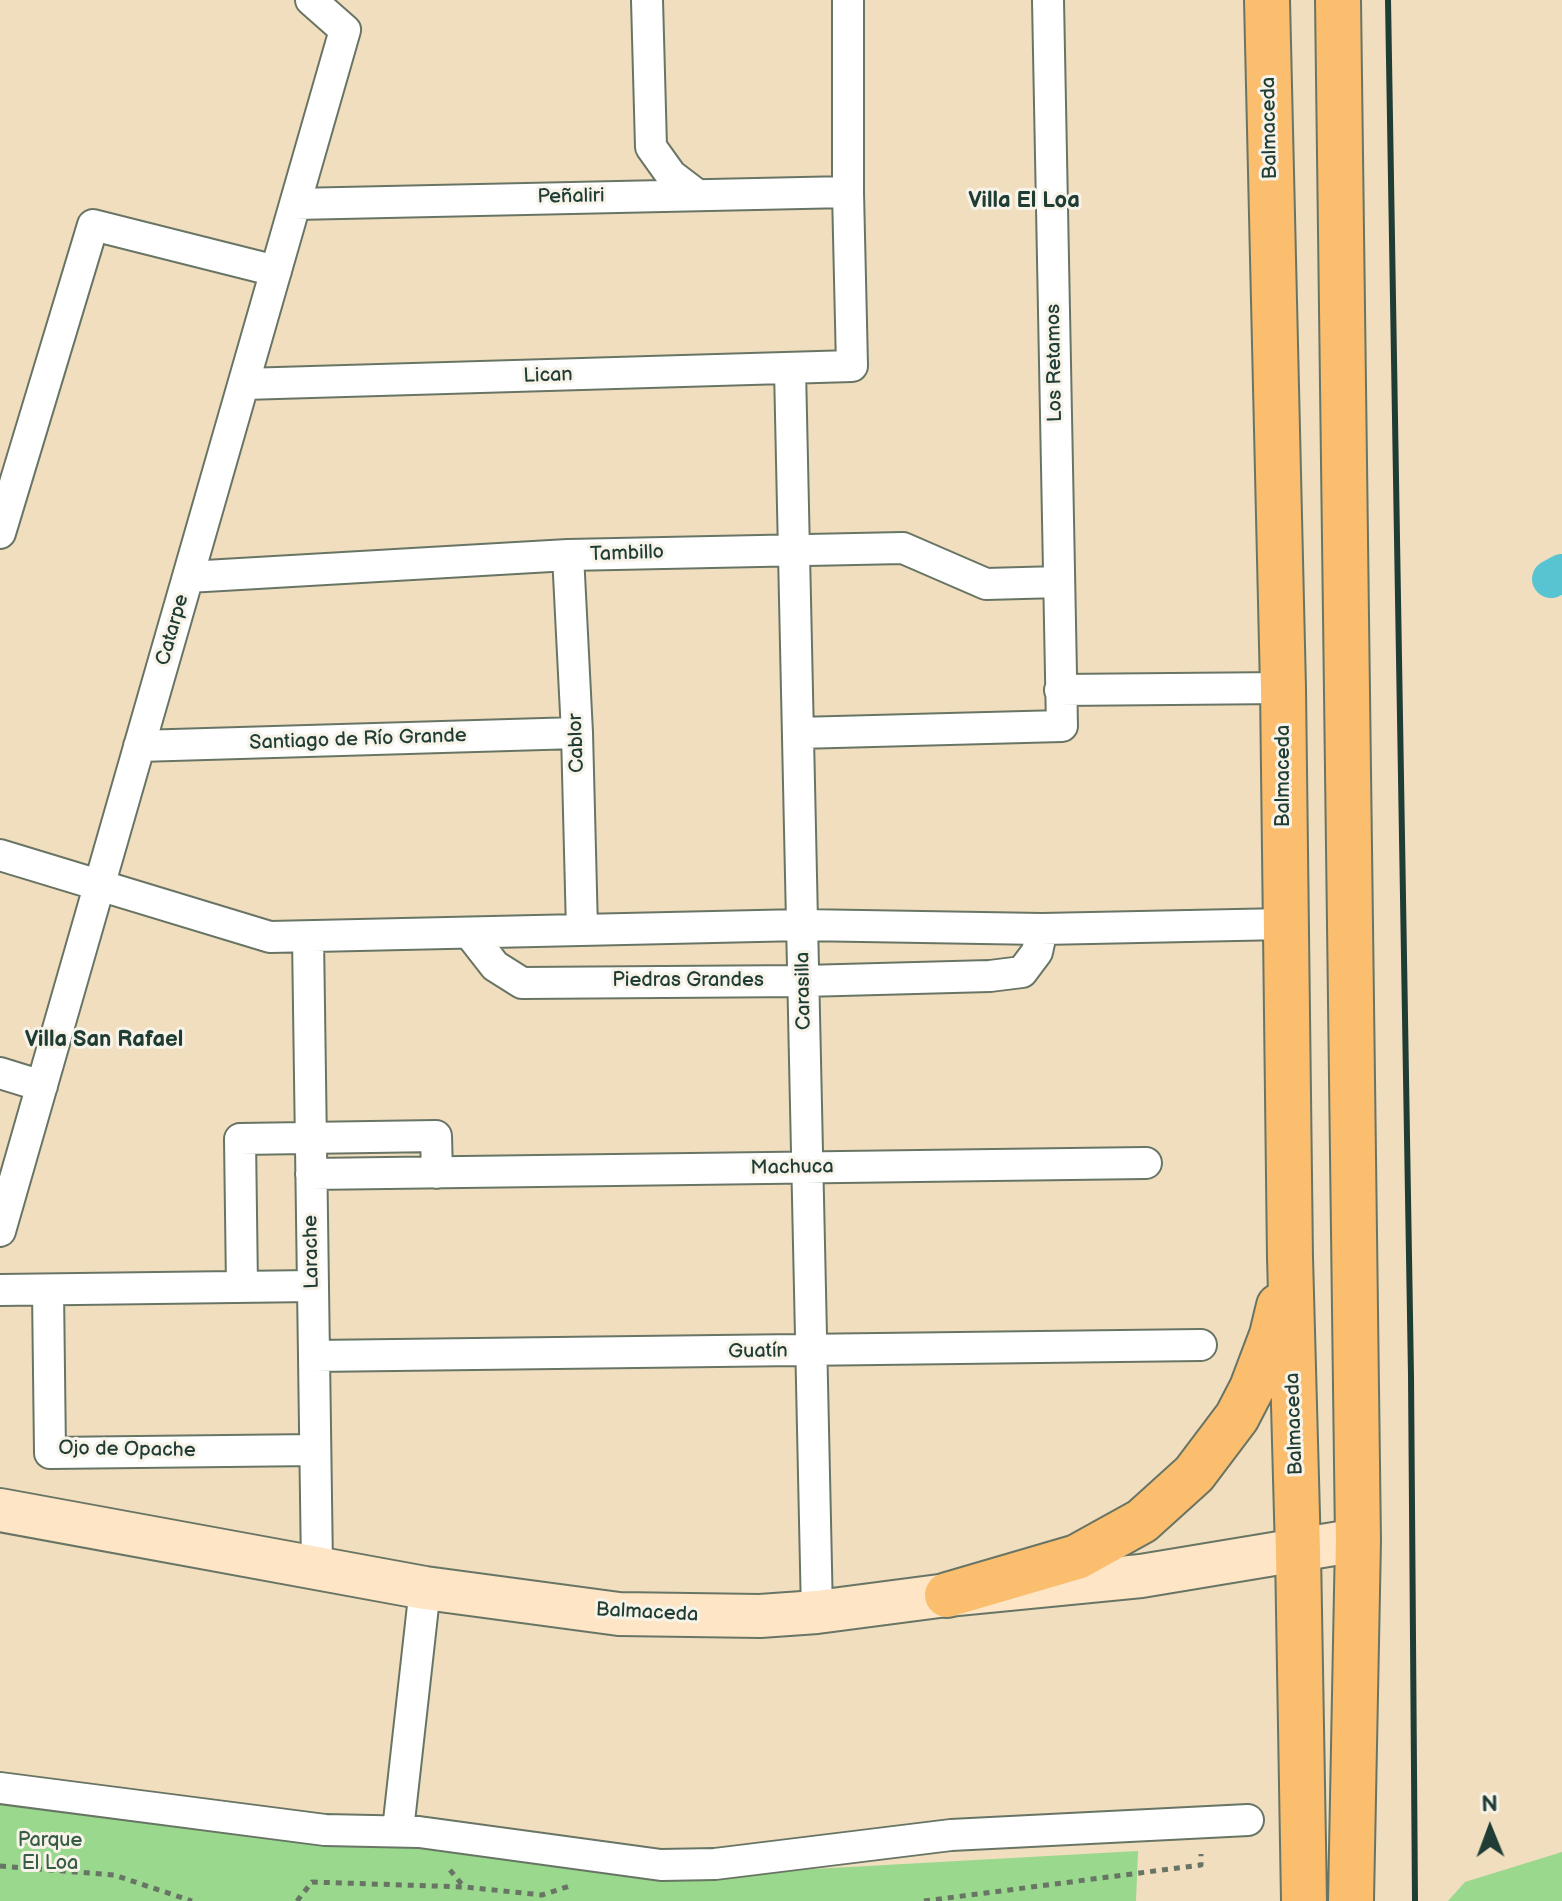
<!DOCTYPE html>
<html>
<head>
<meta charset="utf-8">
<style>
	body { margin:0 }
	#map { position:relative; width:1562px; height:1901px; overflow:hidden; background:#f1debf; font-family:"Balsamiq Sans",sans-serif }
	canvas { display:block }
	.north { position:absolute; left:1450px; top:1789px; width:80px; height:80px; -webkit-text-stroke:6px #f7f3e8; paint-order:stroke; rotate:359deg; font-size:22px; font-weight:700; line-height:32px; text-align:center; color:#1f3d34 }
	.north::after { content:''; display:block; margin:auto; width:28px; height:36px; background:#1f3d34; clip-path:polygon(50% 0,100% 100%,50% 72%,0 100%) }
</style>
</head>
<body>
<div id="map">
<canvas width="1562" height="1901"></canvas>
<div class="north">N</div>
</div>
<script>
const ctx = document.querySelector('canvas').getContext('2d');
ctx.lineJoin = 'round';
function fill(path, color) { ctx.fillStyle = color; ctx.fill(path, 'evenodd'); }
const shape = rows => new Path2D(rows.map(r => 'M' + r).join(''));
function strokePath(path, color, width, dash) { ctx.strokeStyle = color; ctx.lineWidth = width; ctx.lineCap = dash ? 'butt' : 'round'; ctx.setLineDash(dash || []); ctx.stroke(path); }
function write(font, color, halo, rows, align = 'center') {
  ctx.font = font + ' "Balsamiq Sans",sans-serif'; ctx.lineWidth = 6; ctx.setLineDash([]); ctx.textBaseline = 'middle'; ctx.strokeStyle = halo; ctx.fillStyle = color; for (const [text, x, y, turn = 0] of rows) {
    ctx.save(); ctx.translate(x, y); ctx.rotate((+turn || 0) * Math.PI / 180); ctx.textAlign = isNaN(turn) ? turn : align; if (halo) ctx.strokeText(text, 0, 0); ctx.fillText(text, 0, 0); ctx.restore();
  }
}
fill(shape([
	[0,1797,705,1875,1138,1851,1136,1901,0,1901],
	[1562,1852,1562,1901,1448,1901,1465,1882]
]), '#99d88d');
strokePath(shape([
	[1551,579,1562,573]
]), '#58c4d2', 38);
const minor = shape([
	[647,0,651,147,671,175,696,194],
	[295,204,848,192],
	[790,369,817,1612],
	[244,384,852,366,848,192,848,0],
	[0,533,93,225,276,271],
	[568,555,577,733,582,930],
	[188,577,568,555,903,548,986,584,1059,582],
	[1060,690,1283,688],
	[798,733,1062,726,1048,0],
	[139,746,577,733],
	[0,855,270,937,802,925,1042,929,1285,924],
	[470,934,495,966,522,983,804,981,990,976,1022,972,1037,952,1042,929],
	[308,937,317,1567],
	[0,1073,42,1086],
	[311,1174,1146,1163],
	[0,1231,345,30,311,0],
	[242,1287,240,1139,436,1136,437,1173],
	[0,1290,313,1286],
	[48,1290,50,1453,315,1450],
	[314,1356,1201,1345],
	[0,1788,325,1830,419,1832,661,1865,715,1864,951,1835,1248,1820],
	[398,1830,425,1588]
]);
const secondary = shape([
	[0,1510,425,1588,619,1614,760,1616,817,1612,947,1595,1141,1576,1358,1540]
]);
const primary = shape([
	[1267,0,1283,688,1290,1257,1298,1552,1304,1901],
	[1338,0,1358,1540,1351,1901],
	[947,1595,1077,1557,1142,1521,1194,1474,1237,1417,1252,1388,1272,1335,1279,1306]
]);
strokePath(minor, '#687565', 34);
strokePath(secondary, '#687565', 46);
strokePath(primary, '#687565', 48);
strokePath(shape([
	[0,1866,114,1875,192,1901],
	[450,1870,464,1887],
	[297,1901,312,1882,465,1887,542,1895,570,1886],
	[924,1901,1201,1865,1201,1854]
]), '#687565', 5, [6, 6]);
strokePath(minor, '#fff', 30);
strokePath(secondary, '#fde5c5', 42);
strokePath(primary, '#fbbd6e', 44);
strokePath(shape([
	[1388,0,1411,1375,1415,1901]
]), '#1f3d34', 6);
write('20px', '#1f3d34', '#f7f3e8', [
	["Balmaceda",1270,128,-91],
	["Peñaliri",571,197,-1],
	["Los Retamos",1055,363,-91],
	["Lican",548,376,-2],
	["Tambillo",627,554,-2],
	["Catarpe",173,630,-74],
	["Santiago de Río Grande",358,740,-2],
	["Cablor",577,743,-92],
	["Balmaceda",1284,776,-90],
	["Piedras Grandes",688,981],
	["Carasilla",804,991,-91],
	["Machuca",792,1168,-1],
	["Larache",312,1252,-91],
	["Guatín",758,1352,-1],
	["Balmaceda",1295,1424,-92],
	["Ojo de Opache",127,1450,1],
	["Balmaceda",647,1613,3]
]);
write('20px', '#375c46', '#f7f3e8', [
	["Parque",50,1841],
	["El Loa",50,1864]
]);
write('bold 22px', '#1f3d34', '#f7f3e8', [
	["Villa El Loa",1024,201],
	["Villa San Rafael",104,1040]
]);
</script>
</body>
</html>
